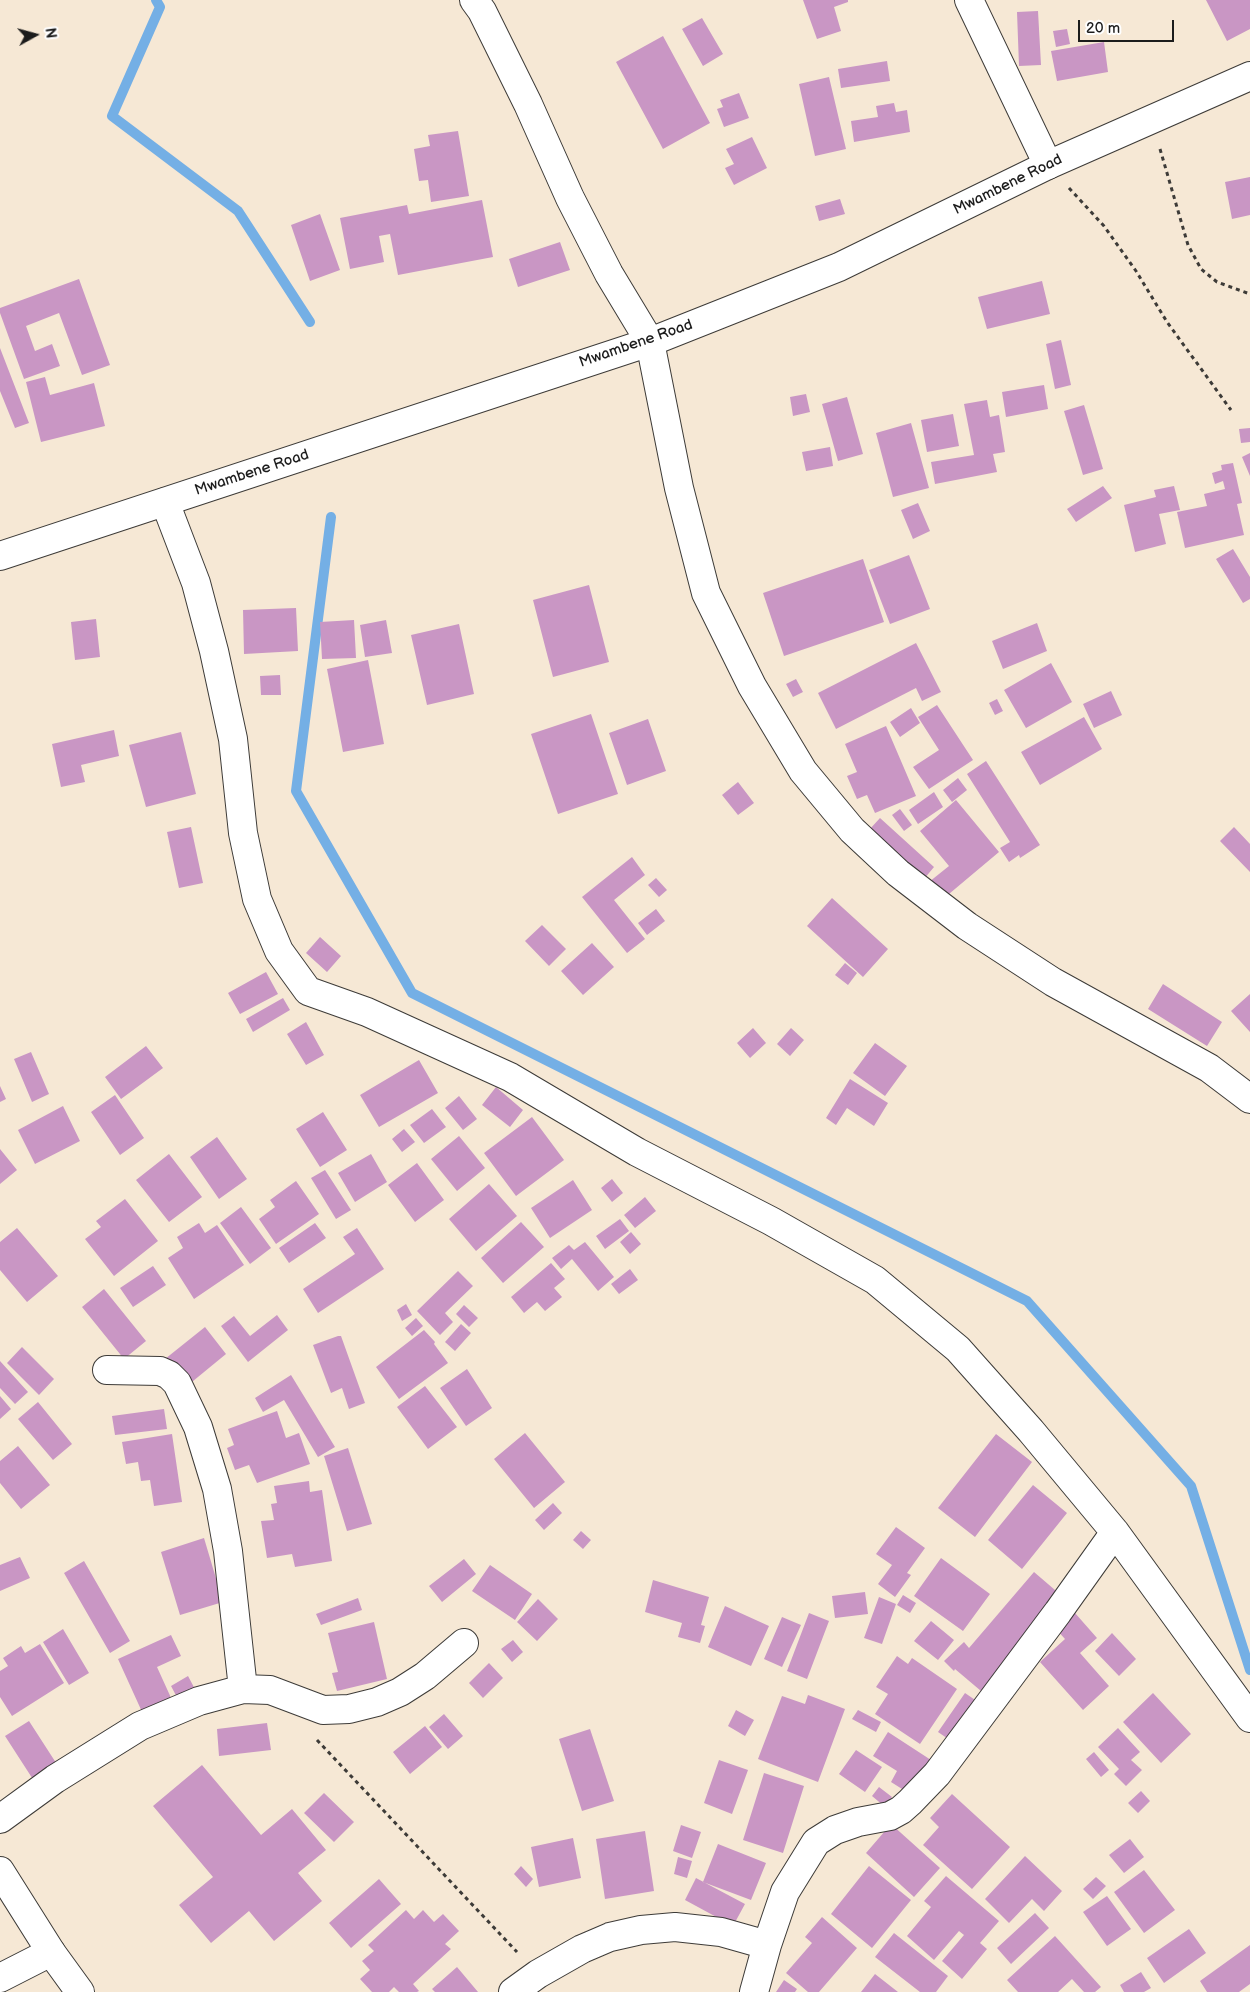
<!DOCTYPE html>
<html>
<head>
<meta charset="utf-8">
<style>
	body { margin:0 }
	#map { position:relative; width:1250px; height:1992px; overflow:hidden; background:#f6e8d5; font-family:"Balsamiq Sans",sans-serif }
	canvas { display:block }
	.north { position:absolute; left:10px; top:10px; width:50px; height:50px; -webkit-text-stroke:4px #fff; paint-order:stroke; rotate:83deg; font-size:14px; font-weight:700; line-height:20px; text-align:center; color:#1c1c1c }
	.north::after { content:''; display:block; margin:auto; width:18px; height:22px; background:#1c1c1c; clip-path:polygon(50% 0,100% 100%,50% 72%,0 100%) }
	.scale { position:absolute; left:1078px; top:20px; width:96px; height:22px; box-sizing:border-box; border:2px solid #1c1c1c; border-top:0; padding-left:6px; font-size:15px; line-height:18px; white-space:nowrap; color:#1c1c1c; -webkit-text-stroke:4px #fff; paint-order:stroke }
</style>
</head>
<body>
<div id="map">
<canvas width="1250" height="1992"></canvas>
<div class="north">N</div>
<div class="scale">20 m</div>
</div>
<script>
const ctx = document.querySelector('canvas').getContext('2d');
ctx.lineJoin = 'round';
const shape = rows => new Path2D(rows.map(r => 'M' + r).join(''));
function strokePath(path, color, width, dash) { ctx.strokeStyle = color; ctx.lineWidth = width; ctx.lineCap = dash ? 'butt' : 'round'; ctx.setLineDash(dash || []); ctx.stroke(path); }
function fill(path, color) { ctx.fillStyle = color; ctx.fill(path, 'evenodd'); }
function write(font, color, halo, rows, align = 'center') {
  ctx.font = font + ' "Balsamiq Sans",sans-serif'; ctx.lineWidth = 4; ctx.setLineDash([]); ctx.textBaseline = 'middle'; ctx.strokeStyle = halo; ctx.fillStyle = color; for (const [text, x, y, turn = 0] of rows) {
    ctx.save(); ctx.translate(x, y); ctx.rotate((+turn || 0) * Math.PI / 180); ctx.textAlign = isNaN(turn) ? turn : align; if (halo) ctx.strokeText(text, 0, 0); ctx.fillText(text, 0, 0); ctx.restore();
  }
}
strokePath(shape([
	[156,0,160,7,112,116,238,211,310,322],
	[331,517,296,791,412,993,1027,1301,1191,1486,1250,1670]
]), '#74afe5', 10);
fill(shape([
	[803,0,848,0,848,2,834,7,841,31,817,39],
	[1206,0,1250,0,1250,29,1227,41],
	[1038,11,1041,65,1019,66,1017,12],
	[702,18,723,54,703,66,682,29],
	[1067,29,1070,44,1056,47,1053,31],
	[663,36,710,123,663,149,616,62],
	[1104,42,1108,72,1057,81,1051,51],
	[887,61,890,81,841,88,838,69],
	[829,77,846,149,815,156,799,84],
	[739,93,749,118,724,127,717,109,723,107,720,100],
	[894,103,896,112,907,110,910,132,854,142,851,121,878,117,876,106],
	[458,131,469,196,431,202,428,180,419,181,414,149,430,146,428,135],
	[752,137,767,168,734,185,725,168,734,164,726,149],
	[1250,177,1250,215,1232,219,1225,182],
	[840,199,845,214,819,221,815,206],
	[482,200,493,257,398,275,390,234,379,236,384,262,350,269,340,218,407,205,409,214],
	[320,214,340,270,310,281,291,225],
	[560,242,570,270,518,287,509,259],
	[79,279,110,365,82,375,59,313,26,326,35,351,52,344,60,366,24,379,0,313,0,308],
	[1042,281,1050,314,987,329,978,297],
	[1061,340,1071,385,1055,389,1046,344],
	[0,348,29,423,15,428,0,391],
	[45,377,50,395,94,383,105,426,41,442,26,382],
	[1044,385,1048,409,1006,417,1002,392],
	[806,394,810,412,793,416,790,397],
	[847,397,863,454,838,461,822,404],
	[987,400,990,417,999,415,1005,452,993,454,997,472,935,484,931,462,974,455,964,404],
	[1084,405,1103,469,1083,475,1064,411],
	[953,414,959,446,927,452,921,420],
	[911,423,929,488,893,497,876,433],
	[1250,428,1250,442,1241,443,1239,429],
	[830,447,833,466,806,471,802,452],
	[1250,453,1250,476,1242,457],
	[1233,463,1242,503,1237,504,1244,535,1185,548,1177,512,1207,506,1204,494,1225,489,1223,481,1215,484,1212,473,1222,470,1221,465],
	[1103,486,1112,498,1076,522,1067,509],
	[1174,486,1180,510,1159,514,1166,544,1135,552,1124,505,1156,497,1154,490],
	[918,503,930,531,913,539,901,510],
	[1233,549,1250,577,1250,599,1243,603,1216,559],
	[909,555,930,609,890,624,869,570],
	[863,559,884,622,784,656,763,593],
	[589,585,609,662,553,677,533,600],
	[296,608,298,651,244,654,243,610],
	[96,619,100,657,75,660,71,622],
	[354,620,356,658,322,659,320,622],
	[386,620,392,653,365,657,360,625],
	[1037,623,1047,651,1003,669,992,641],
	[459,624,474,694,427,705,411,635],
	[916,643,941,692,922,701,916,688,836,729,818,693],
	[368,660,384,744,343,752,327,669],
	[1051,663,1072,702,1026,728,1004,690],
	[280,675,281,695,261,695,260,676],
	[796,679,803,692,793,697,786,684],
	[1111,691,1122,715,1094,728,1083,704],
	[997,699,1003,711,995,715,989,703],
	[937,705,973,760,929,789,913,767,939,750,918,717],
	[911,708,920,723,900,737,890,722],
	[591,714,618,794,558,814,531,734],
	[1084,717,1102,749,1040,785,1021,752],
	[648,719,666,771,627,785,609,733],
	[886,726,916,796,875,813,867,795,857,799,847,776,857,772,845,744],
	[114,730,119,756,81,765,85,782,61,787,52,744],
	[181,732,196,794,146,807,129,745],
	[986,761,1040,845,1020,858,1019,855,1009,862,1000,848,1010,842,967,774],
	[958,778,967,790,952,802,943,790],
	[738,782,754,803,738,815,722,795],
	[934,792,943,807,918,824,909,810],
	[956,800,999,852,943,899,929,882,949,866,920,831],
	[900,809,912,825,904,831,892,815],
	[880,818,934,867,924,879,869,830],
	[191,827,203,883,179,888,167,832],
	[1234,827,1250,844,1250,872,1220,841],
	[632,857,645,875,614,900,645,939,627,953,582,897],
	[656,878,667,890,659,897,648,885],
	[832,898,888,949,863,977,807,926],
	[656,909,665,921,647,935,638,923],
	[542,925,566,949,549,966,525,941],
	[320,937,341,956,327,972,306,953],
	[592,943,614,967,583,995,561,971],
	[845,963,857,973,848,985,835,975],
	[266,972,278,994,240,1014,228,993],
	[1163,984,1222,1022,1207,1046,1148,1009],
	[1250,994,1250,1032,1231,1011],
	[283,998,290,1010,253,1032,246,1019],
	[306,1022,324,1055,306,1065,287,1034],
	[753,1028,766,1043,750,1058,737,1043],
	[791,1028,804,1040,790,1056,777,1044],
	[875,1043,907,1066,885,1096,853,1073],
	[146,1046,163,1068,121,1099,105,1077],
	[31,1052,49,1094,32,1102,14,1059],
	[419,1060,438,1093,379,1127,360,1095],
	[850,1079,888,1103,874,1126,847,1108,836,1125,826,1118],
	[0,1086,6,1099,0,1102],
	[496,1087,523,1110,510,1127,482,1105],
	[115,1095,144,1138,120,1155,91,1112],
	[459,1096,477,1119,463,1130,445,1108],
	[63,1106,80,1141,35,1164,18,1130],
	[432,1109,446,1127,424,1143,410,1125],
	[323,1112,347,1150,320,1167,296,1129],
	[532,1117,564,1160,516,1196,484,1153],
	[404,1129,415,1142,402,1152,392,1139],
	[459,1136,485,1168,457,1191,431,1159],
	[217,1137,247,1179,219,1199,190,1157],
	[0,1149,17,1170,0,1184],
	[169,1154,202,1197,169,1222,136,1180],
	[371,1154,387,1182,355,1202,338,1173],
	[417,1163,444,1200,415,1222,388,1185],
	[325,1170,351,1210,336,1219,311,1178],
	[612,1179,623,1193,612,1202,601,1188],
	[573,1180,592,1210,550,1238,531,1208],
	[296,1181,319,1214,276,1244,259,1219,275,1207,270,1200],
	[489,1184,517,1216,476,1251,449,1219],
	[645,1197,656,1211,635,1228,624,1215],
	[125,1199,158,1241,114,1276,85,1239,101,1227,96,1221],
	[241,1207,271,1248,250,1264,220,1223],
	[620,1219,629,1231,605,1249,596,1236],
	[521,1222,544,1247,503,1283,481,1258],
	[199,1223,205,1233,217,1225,244,1265,194,1299,168,1258,183,1248,177,1237],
	[315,1223,326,1238,289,1263,279,1248],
	[17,1228,58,1276,27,1302,0,1270,0,1242],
	[357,1228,384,1269,318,1313,303,1289,355,1254,343,1237],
	[631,1232,641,1244,630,1254,620,1242],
	[585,1242,614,1277,598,1291,572,1259,561,1269,552,1258,569,1245,574,1250],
	[551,1263,565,1279,554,1288,562,1297,545,1311,537,1302,524,1313,511,1297],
	[153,1266,166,1285,133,1307,120,1288],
	[630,1269,638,1280,619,1294,611,1284],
	[458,1271,473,1286,445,1313,453,1322,440,1335,417,1311],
	[104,1289,146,1341,124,1359,82,1307],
	[406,1304,412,1315,402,1321,397,1310],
	[464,1305,478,1318,469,1327,456,1314],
	[277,1315,288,1330,248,1362,221,1326,234,1316,250,1336],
	[416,1318,423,1326,412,1336,405,1328],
	[461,1324,471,1333,455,1351,445,1342],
	[205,1327,226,1354,187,1386,165,1359],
	[424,1330,435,1342,434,1344,448,1363,399,1399,376,1367],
	[338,1336,341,1336,365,1403,349,1409,342,1388,331,1393,313,1345],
	[22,1347,54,1379,39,1395,7,1363],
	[0,1361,28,1392,15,1404,0,1388],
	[467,1369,492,1408,466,1426,440,1388],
	[291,1375,335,1447,318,1457,284,1400,263,1412,255,1398],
	[425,1386,457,1427,428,1449,397,1407],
	[0,1396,11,1409,0,1419],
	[38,1402,72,1444,53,1460,18,1419],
	[164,1409,167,1429,115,1435,112,1416],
	[277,1411,286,1438,299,1433,310,1464,257,1483,249,1465,235,1470,227,1448,234,1445,228,1429],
	[525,1433,565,1482,534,1508,494,1459],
	[172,1434,182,1502,154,1506,150,1480,141,1481,138,1462,126,1464,122,1442],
	[996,1434,1032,1462,975,1537,938,1508],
	[18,1446,50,1485,21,1509,0,1483,0,1461],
	[348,1448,372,1524,347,1531,324,1456],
	[309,1481,310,1492,322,1490,332,1561,295,1567,292,1554,267,1558,261,1521,274,1520,271,1504,277,1503,274,1486],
	[1033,1485,1067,1513,1022,1569,988,1540],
	[553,1503,562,1513,544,1530,535,1520],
	[896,1527,925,1548,907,1573,911,1575,895,1597,878,1584,892,1565,876,1554],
	[581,1531,591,1540,583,1549,573,1540],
	[204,1538,223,1602,180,1615,161,1552],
	[20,1557,30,1578,0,1591,0,1565],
	[941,1558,990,1594,963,1631,914,1596],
	[464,1559,476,1574,442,1602,429,1586],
	[84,1561,130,1641,110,1653,64,1573],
	[490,1565,532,1594,515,1620,472,1591],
	[1034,1572,1062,1596,981,1691,955,1669,954,1671,944,1661,964,1642,969,1648],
	[653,1580,709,1597,701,1625,705,1626,700,1643,678,1637,682,1623,645,1612],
	[865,1592,868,1614,835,1618,832,1596],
	[903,1595,916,1603,910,1613,897,1605],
	[879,1597,896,1604,882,1644,864,1638],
	[358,1598,362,1610,321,1625,316,1614],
	[538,1599,558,1619,537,1641,517,1622],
	[725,1606,769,1626,751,1666,708,1647],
	[809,1613,829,1621,807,1679,787,1671],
	[1075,1613,1097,1638,1080,1653,1109,1686,1083,1710,1040,1662,1065,1639,1056,1629],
	[782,1617,801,1625,782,1667,764,1659],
	[931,1621,954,1640,938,1660,914,1641],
	[374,1622,387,1679,337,1691,332,1673,338,1672,328,1633],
	[63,1629,89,1673,69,1685,43,1642],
	[1112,1633,1136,1659,1119,1676,1095,1651],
	[171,1635,181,1656,157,1667,172,1700,143,1714,118,1659],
	[513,1640,523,1652,512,1662,501,1649],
	[40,1644,64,1683,12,1716,0,1697,0,1671,8,1666,3,1658,21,1646,25,1653],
	[897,1656,908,1664,912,1658,957,1689,920,1744,875,1714,888,1694,876,1687],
	[489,1663,503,1678,483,1698,469,1683],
	[188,1676,196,1691,179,1701,171,1686],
	[965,1693,981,1704,954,1743,938,1732],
	[1153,1693,1191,1734,1161,1763,1123,1722],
	[808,1695,845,1709,818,1782,758,1759,782,1696,805,1704],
	[736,1710,754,1720,745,1736,728,1726],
	[858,1710,881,1722,876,1732,852,1719],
	[444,1714,463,1736,448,1749,429,1727],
	[29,1721,60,1769,36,1784,5,1736],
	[267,1723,271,1750,219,1756,217,1729],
	[425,1726,442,1747,410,1774,393,1752],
	[1118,1728,1140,1752,1131,1760,1142,1770,1126,1786,1114,1774,1119,1769,1098,1747],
	[590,1729,614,1801,582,1811,559,1739],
	[888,1732,931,1760,910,1794,891,1782,897,1771,873,1756],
	[856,1750,882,1767,865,1792,839,1774],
	[1094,1752,1109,1770,1101,1777,1086,1759],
	[719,1760,748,1770,732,1814,704,1803],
	[202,1765,261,1835,292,1809,326,1850,298,1873,322,1901,274,1941,249,1911,211,1943,179,1905,213,1877,153,1806],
	[764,1773,804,1786,783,1853,743,1840],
	[879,1787,892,1797,884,1806,872,1796],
	[1141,1791,1150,1801,1138,1813,1128,1803],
	[324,1793,354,1822,334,1842,304,1813],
	[952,1794,1010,1847,972,1889,923,1845,939,1827,930,1818],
	[891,1824,940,1868,914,1897,866,1853],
	[681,1825,701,1832,692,1858,673,1851],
	[645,1831,654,1891,605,1899,596,1839],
	[573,1838,581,1878,539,1887,531,1847],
	[1130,1839,1144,1857,1124,1873,1109,1855],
	[718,1844,766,1863,751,1900,703,1882],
	[1025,1856,1062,1891,1044,1911,1032,1899,1009,1923,985,1899],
	[678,1857,692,1861,687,1878,674,1874],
	[521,1866,533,1879,526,1887,514,1874],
	[869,1866,911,1900,872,1948,831,1914],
	[1144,1870,1175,1910,1144,1933,1114,1892],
	[946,1876,999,1921,980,1943,987,1949,962,1979,942,1961,964,1935,959,1931,934,1960,907,1936,931,1907,924,1901],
	[1096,1877,1106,1886,1093,1899,1083,1889],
	[696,1878,745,1904,733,1926,685,1900],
	[379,1879,401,1904,351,1948,329,1923],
	[1107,1896,1131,1929,1107,1946,1083,1912],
	[406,1910,414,1919,423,1910,434,1922,443,1914,459,1931,445,1944,451,1949,413,1984,419,1991,417,1992,399,1992,394,1987,389,1992,372,1992,360,1979,370,1970,362,1961,374,1951,368,1945],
	[1035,1913,1049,1928,1011,1964,997,1948],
	[822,1917,857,1948,819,1992,808,1992,786,1973,812,1943,805,1937],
	[1189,1929,1206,1953,1164,1983,1147,1958],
	[894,1933,948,1976,936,1992,920,1992,875,1957],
	[1055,1936,1101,1987,1095,1992,1084,1992,1072,1979,1058,1992,1018,1992,1007,1980],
	[1250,1945,1250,1984,1239,1992,1207,1992,1200,1981],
	[457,1967,478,1992,435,1992,432,1989],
	[1141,1972,1151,1988,1144,1992,1124,1992,1120,1985],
	[875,1974,898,1992,861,1992],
	[784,1980,797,1989,795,1992,776,1992]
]), '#c996c4');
const street = shape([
	[474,0,482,11,528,104,570,198,609,274,650,342,679,488,706,593,752,686,803,771,852,830,898,873,967,926,1053,982,1209,1068,1250,1099],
	[969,0,1048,165],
	[165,502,196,583,214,651,233,739,243,833,257,899,279,951,308,991,367,1012,510,1077,637,1152,771,1221,875,1280,958,1349,1031,1431,1115,1532,1250,1718],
	[107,1370,160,1371,169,1375,177,1383,198,1427,217,1489,228,1551,243,1689],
	[0,1819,55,1779,140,1726,199,1701,243,1689,270,1690,323,1710,349,1709,377,1702,400,1692,425,1676,464,1643],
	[0,1978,51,1952],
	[513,1992,538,1974,582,1949,610,1937,641,1930,675,1927,721,1932,767,1945],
	[754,1992,767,1945,785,1892,816,1842,835,1830,858,1822,890,1816,901,1810,910,1802,937,1774,1058,1612,1115,1532]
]);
const secondary = shape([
	[0,556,650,342,839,267,1048,165,1250,76],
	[0,1871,51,1952,80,1992]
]);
strokePath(street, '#3d3b38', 30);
strokePath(secondary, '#3d3b38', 30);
strokePath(shape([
	[1160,149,1188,245,1201,269,1217,282,1250,294],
	[1069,188,1104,226,1136,271,1167,322,1231,410],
	[317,1740,517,1952]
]), '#3d3b38', 3, [4, 4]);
strokePath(street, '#fff', 28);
strokePath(secondary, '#fff', 28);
write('15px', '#1c1c1c', '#fff', [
	["Mwambene Road",1008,185,-26],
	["Mwambene Road",636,344,-19],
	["Mwambene Road",252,473,-18]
]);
</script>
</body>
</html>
